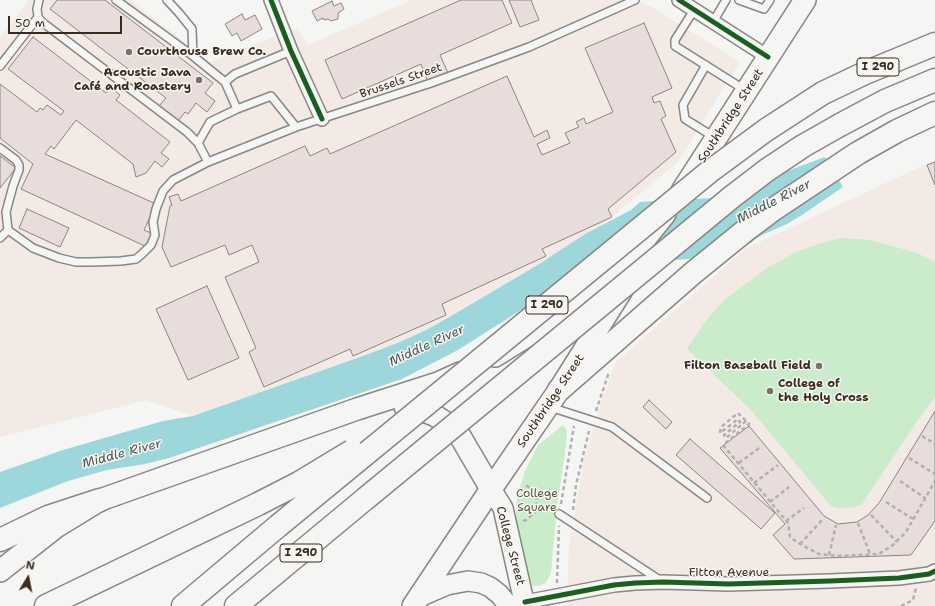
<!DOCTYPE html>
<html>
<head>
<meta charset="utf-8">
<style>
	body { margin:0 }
	#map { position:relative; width:935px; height:606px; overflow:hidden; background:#f5f5f3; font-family:"Shantell Sans",sans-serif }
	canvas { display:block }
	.north { position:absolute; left:8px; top:558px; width:40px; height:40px; -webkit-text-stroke:3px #f6f6f2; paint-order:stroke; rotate:10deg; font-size:11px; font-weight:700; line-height:16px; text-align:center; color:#3b2a1e }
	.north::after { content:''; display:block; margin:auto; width:14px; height:18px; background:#3b2a1e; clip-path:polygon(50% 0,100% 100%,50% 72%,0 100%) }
	.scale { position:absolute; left:8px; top:16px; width:114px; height:18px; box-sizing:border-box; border:2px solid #3b2a1e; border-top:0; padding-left:5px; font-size:12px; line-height:14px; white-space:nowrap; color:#3b2a1e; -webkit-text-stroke:3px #f6f6f2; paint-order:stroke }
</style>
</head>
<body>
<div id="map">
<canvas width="935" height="606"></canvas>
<div class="north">N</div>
<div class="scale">50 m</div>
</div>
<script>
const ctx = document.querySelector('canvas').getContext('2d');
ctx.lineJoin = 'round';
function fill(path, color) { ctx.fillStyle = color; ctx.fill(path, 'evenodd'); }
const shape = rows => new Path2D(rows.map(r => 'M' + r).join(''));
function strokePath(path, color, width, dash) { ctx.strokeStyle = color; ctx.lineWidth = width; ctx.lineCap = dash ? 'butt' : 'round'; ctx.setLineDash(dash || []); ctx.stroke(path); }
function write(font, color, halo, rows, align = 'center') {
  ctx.font = font + ' "Shantell Sans",sans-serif'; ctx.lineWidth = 3; ctx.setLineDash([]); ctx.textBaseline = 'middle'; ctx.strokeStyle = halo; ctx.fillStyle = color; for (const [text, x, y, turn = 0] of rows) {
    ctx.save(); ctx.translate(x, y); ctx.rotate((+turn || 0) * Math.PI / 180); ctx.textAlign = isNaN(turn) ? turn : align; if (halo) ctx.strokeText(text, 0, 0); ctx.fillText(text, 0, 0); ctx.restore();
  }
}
fill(shape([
	[29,0,130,0,210,62,296,28,308,45,412,0,637,0,652,7,740,62,677,163,597,229,428,329,400,342,363,356,193,416,146,400,0,437,0,38],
	[935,160,935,606,567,606,569,546,583,464,596,418,615,363,745,249]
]), '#f3e9e5');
fill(shape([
	[843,238,869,240,892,246,917,253,935,262,935,397,918,420,862,504,855,507,845,508,837,508,830,505,751,410,687,349,704,323,724,300,769,267,796,252,821,243],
	[563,425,567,431,565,453,557,506,551,573,546,583,538,586,531,585,516,522,517,496,525,471,538,445]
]), '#caeccb');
fill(shape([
	[825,157,843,187,802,215,787,224,760,236,742,249,734,254,724,256,589,267,458,350,402,379,169,458,145,464,107,470,68,481,0,508,0,472,63,450,163,421,193,416,363,356,400,342,428,329,451,316,539,264,587,233,631,210,640,202,654,201,714,198]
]), '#9ed7db');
const building = shape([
	[57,0,105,0,213,83,205,93,215,101,207,112,196,103,188,114,185,112,178,121,159,106,166,98,50,9,57,0],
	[461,0,502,0,512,23,440,55,448,73,428,82,421,64,342,99,325,60,461,0],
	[509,0,531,0,539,20,520,27,509,0],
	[332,1,334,6,341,3,344,9,338,13,338,19,331,21,328,19,324,20,323,18,317,21,312,11,332,1],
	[242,14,245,20,255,15,262,29,241,41,237,33,232,36,225,24,242,14],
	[644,23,672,88,652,97,654,103,660,101,666,116,661,119,676,152,608,209,612,217,542,249,546,256,442,304,446,315,353,356,350,349,264,387,249,352,256,348,225,277,259,262,252,245,229,255,225,245,171,267,162,247,170,206,172,205,169,197,178,194,181,201,305,146,310,156,327,148,330,154,507,76,534,137,547,130,550,138,537,144,542,155,570,143,565,133,579,127,576,122,584,118,586,124,613,112,585,48,644,23],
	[33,37,106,93,110,87,120,95,116,100,170,142,161,153,169,159,162,167,155,161,146,173,136,177,133,164,76,120,54,149,51,146,45,154,156,204,144,230,153,234,147,247,21,189,33,164,0,138,0,84,37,112,40,108,43,110,47,105,61,115,64,111,8,69,33,37],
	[0,156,16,168,0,188,0,156],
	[935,162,935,185,927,165,935,162],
	[27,209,69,228,60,247,19,228,27,209],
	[207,286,239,358,188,380,156,309,207,286],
	[649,400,672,422,666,429,643,407,649,400],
	[935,411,935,521,911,555,794,559,773,535,785,524,720,448,749,426,824,516,838,524,857,522,868,515,879,503,935,411],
	[690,439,775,513,761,529,676,455,690,439]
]);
fill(building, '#e8dddb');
strokePath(building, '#8a8683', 1);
const lane = shape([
	[39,0,37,9,38,17,42,22,187,132,198,143,208,162],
	[116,0,193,56],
	[167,0,179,13,192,29,193,56,225,82,237,109],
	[739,0,764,9,770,0],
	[694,10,675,40,675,46,745,90],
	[713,22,726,0],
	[706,65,683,105,685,119,714,137],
	[0,66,38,17],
	[225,82,235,74,291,51],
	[198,143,210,122,237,109,271,96,296,127],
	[0,148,16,160,19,165,19,170,13,186,6,212,8,230,33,248,59,258,76,262,92,262,121,261,136,259,142,254,151,245,155,235,153,222,156,209,163,191,173,180,208,162,296,127,431,83,529,47,635,0],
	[0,238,8,230],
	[550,407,612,427,707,498],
	[559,514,661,581]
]);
const street = shape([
	[271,0,291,51,322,119],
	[679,0,768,57],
	[525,602,614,585,635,583,663,582,728,584,830,581,899,578,929,574,935,571]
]);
const secondary = shape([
	[491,489,503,508,525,606],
	[419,597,447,585,468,581,481,583,490,587,499,594,509,606]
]);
const primary = shape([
	[682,191,805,0],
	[495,356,551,321,593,290,637,249,665,214],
	[405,407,415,408,434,415,448,424,460,436,491,489],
	[0,571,56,527,100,500,357,409,438,383,460,373],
	[413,606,491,489,559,390,622,290]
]);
const highway = shape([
	[823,93,865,73,935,44],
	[840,125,885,101,935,80],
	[559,390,693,273,746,230,774,209,858,153,897,131,935,113],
	[0,540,48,517,100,500],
	[46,606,258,504],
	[183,606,278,526],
	[236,606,365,499]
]);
strokePath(lane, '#8a8683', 10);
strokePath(street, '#8a8683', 16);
strokePath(secondary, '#8a8683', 22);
strokePath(primary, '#8a8683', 24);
strokePath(highway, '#8a8683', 25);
strokePath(shape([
	[596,411,609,372],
	[746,421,726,438,724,435,740,422,738,419,720,433,721,427,738,413,749,424,723,445,788,523,790,537,800,544,819,554,838,556,879,554,893,545,906,532,935,481],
	[922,436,935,444],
	[909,458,935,474],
	[739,463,759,448],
	[900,481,925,498],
	[754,483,778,465],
	[770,502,789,487],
	[886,502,913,519],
	[561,504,574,426],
	[573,510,576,485,589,431],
	[871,515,897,542],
	[523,521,526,520,535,512,537,499,531,489,524,484],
	[786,521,804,508],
	[858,523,870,554],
	[800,544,823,519],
	[829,555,836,525],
	[557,583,559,526],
	[901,606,913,600,916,588]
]), '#b2b0ae', 2.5, [4, 3]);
strokePath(lane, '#f5f5f3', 7);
strokePath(street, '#f5f5f3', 13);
strokePath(secondary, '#f5f5f3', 19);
strokePath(primary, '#f5f5f3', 21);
strokePath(highway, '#f5f5f3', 22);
const highwayBridge = shape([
	[365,499,733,196,767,170,803,146,840,125],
	[258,504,299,483,352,451],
	[278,526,709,172,766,130,823,93]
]);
strokePath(highwayBridge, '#8a8683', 25, []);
strokePath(highwayBridge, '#f5f5f3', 22);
strokePath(shape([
	[271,0,291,51,322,119],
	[679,0,768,57],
	[525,602,614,585,635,583,663,582,728,584,830,581,899,578,929,574,935,571]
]), '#1b5e20', 5);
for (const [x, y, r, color] of [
	[129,52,4,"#7c7169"],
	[199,80,4,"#7c7169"],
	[819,366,4,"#7c7169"],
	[770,391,4,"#7c7169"]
]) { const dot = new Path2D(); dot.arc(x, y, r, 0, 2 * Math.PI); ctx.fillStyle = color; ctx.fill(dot); strokePath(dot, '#f6f6f2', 1.5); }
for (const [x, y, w] of [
	[878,67,42],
	[547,305,42],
	[301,553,42]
]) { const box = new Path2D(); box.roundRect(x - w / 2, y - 9, w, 18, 3); ctx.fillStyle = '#f6f6f2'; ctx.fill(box); strokePath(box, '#3b2a1e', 1); }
write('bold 11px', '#3b2a1e', null, [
	["I 290",878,67],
	["I 290",547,305],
	["I 290",301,553]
]);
write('bold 12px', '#3b2a1e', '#f6f6f2', [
	["Courthouse Brew Co.",137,52],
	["Acoustic Java",191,73,"right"],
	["Café and Roastery",191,87,"right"],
	["Filton Baseball Field",811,366,"right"],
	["College of",778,384],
	["the Holy Cross",778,398]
], 'left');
write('12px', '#3b2a1e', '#f6f6f2', [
	["Brussels Street",401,81,-19],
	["Southbridge Street",731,116,-57],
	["Southbridge Street",551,401,-56],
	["College Street",510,546,75],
	["Fitton Avenue",729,573]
]);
write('12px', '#565841', '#f6f6f2', [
	["College",537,494],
	["Square",537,508]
]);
write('italic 13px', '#4e5a54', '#f6f6f2', [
	["Middle River",774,202,-27],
	["Middle River",427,346,-25],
	["Middle River",122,454,-15]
]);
</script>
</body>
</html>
